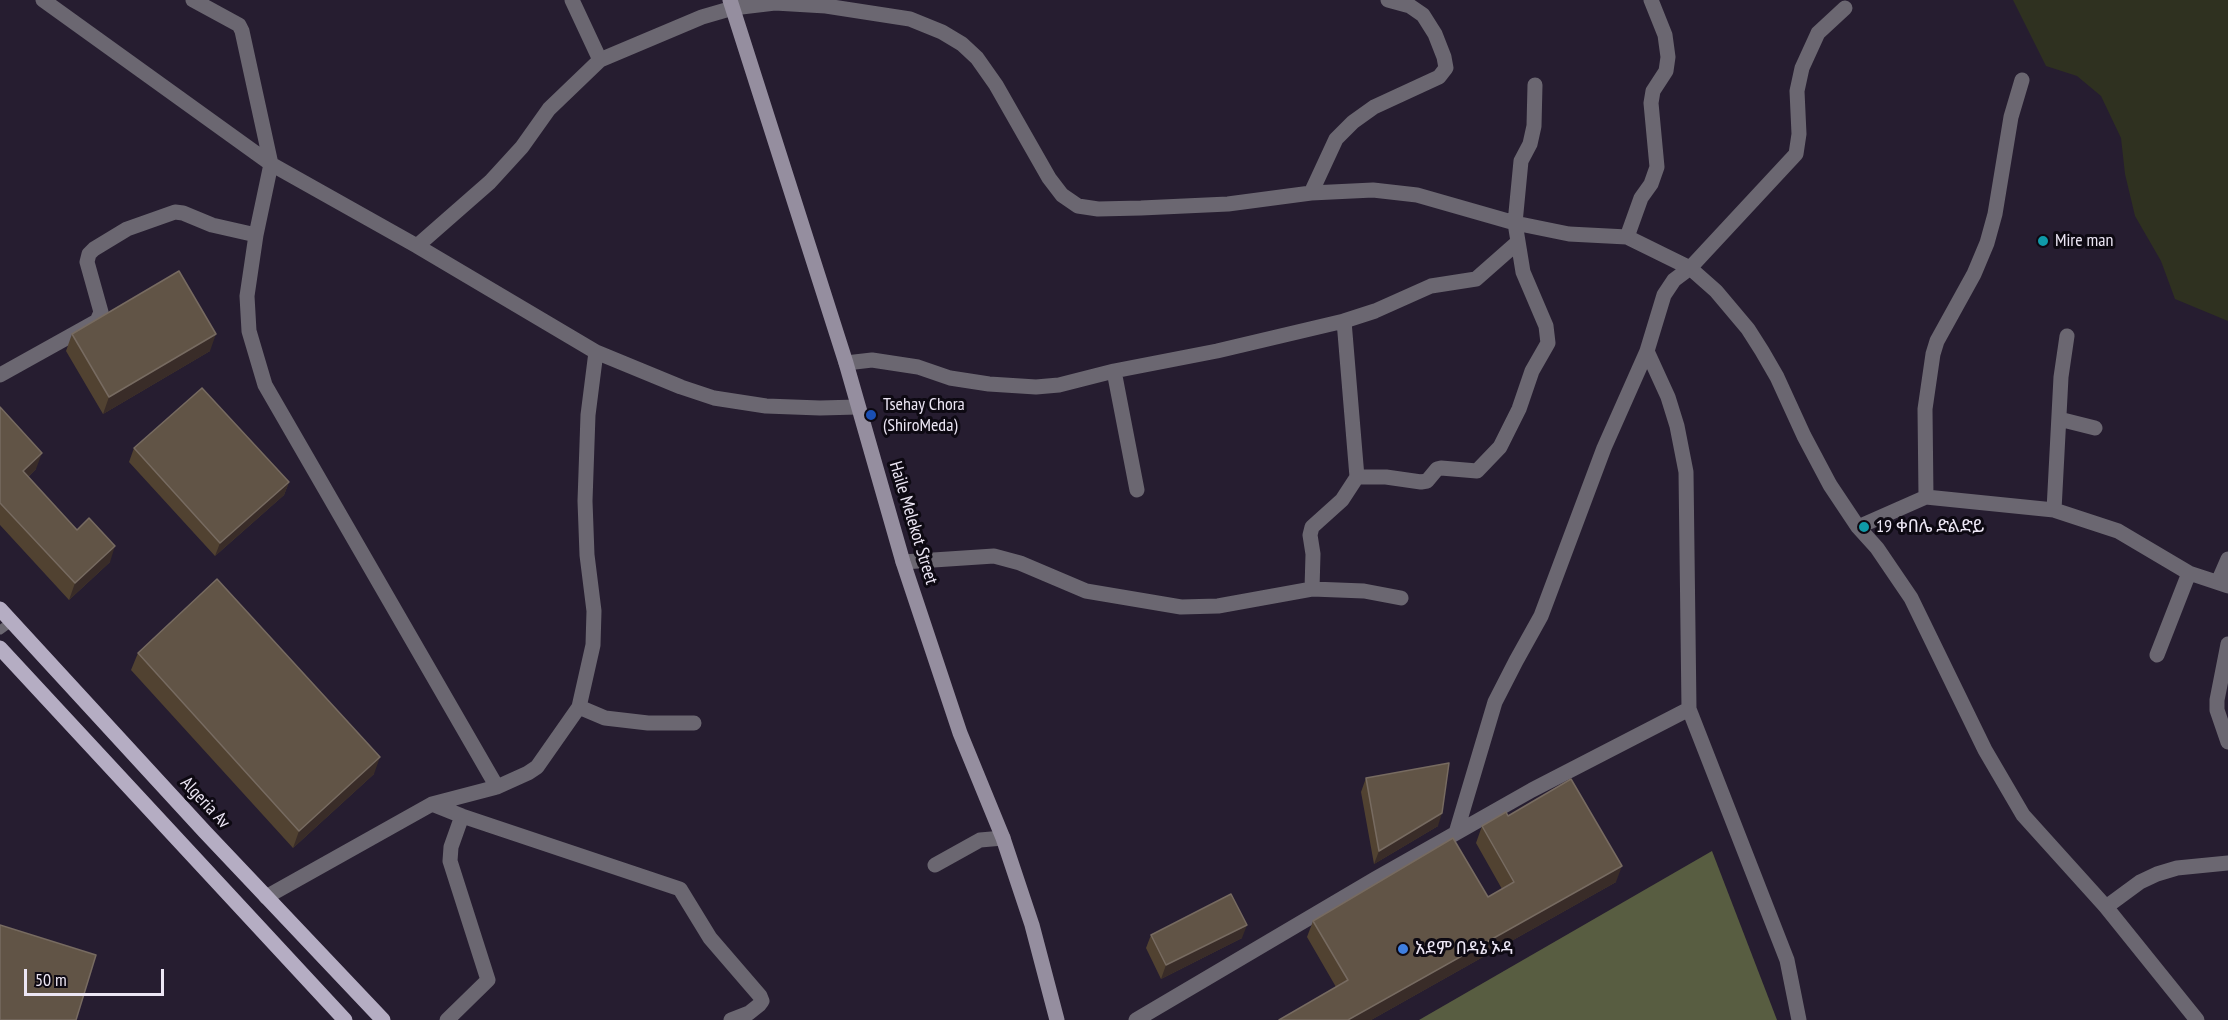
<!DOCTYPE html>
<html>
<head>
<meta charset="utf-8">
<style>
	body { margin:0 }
	#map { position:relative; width:2228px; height:1020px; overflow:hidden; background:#261d30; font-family:"PT Sans Narrow",sans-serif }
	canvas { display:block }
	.scale { position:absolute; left:24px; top:969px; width:140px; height:27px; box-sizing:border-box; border:3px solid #ece6f4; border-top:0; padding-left:8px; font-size:18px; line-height:21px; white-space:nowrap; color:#ece6f4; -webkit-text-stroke:4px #0d0912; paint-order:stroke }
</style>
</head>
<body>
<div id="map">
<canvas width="2228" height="1020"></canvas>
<div class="scale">50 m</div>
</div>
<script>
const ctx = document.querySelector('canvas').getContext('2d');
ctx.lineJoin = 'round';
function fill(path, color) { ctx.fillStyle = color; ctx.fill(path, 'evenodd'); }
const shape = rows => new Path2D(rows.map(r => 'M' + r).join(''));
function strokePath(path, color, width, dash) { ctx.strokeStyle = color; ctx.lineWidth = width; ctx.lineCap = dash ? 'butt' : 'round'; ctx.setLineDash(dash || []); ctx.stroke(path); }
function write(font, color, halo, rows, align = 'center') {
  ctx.font = font + ' "PT Sans Narrow","Noto Sans Ethiopic",sans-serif'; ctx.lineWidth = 6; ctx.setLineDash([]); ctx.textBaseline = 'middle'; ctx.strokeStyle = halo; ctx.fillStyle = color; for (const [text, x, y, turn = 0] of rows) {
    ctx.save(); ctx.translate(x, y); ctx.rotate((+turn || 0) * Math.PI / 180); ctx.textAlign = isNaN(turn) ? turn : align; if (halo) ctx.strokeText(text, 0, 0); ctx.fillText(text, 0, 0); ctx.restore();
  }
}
fill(shape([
	[2013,0,2228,0,2228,321,2175,299,2161,261,2135,216,2125,174,2121,138,2101,96,2077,76,2046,66]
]), '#2f3120');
fill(shape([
	[1712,851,1777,1020,1419,1020]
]), '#585d41');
strokePath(shape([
	[0,630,11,622]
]), '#6b6771', 9);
strokePath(shape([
	[43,0,271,164,417,246,596,352,681,387,714,398,766,406,820,408,858,407],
	[193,0,239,25,242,31,271,164,256,235,247,296,249,331,265,385,497,787],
	[572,0,600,60,702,17,733,8,775,3,826,6,910,19,942,32,962,44,977,58,996,85,1049,178,1062,195,1078,206,1098,209,1141,208,1228,204,1311,193,1373,190,1417,195,1515,223,1569,234,1627,237,1690,268,1716,291,1748,329,1762,351,1777,377,1804,436,1830,485,1858,527,1877,548,1911,598,1985,750,2023,815,2106,907,2197,1020],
	[1311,193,1336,139,1353,122,1374,107,1439,77,1446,68,1444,57,1435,34,1423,15,1410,6,1388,0],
	[1627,237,1641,198,1651,184,1657,167,1651,103,1653,91,1666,71,1668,57,1665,35,1651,0],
	[417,246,490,182,522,147,549,109,600,60],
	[1344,321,1375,311,1431,286,1476,279,1518,242],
	[846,363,872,360,918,367,950,378,989,384,1036,387,1059,385,1114,371,1217,351,1344,321,1357,477,1386,477,1421,482,1427,481,1437,469,1441,468,1477,471,1500,447,1519,409,1532,371,1548,343,1546,326,1523,272,1515,223,1521,161,1530,144,1534,126,1535,85],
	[1114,371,1137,490],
	[0,375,97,321,101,312,87,262,89,254,94,249,127,229,175,212,183,213,212,225,256,235],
	[2059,419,2095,428],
	[1926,497,1925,409,1933,354,1937,341,1974,274,1987,243,1995,214,2011,117,2022,80],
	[2054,510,2061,377,2067,336],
	[1858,527,1926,497,2054,510,2118,531,2189,573,2228,586],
	[903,562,994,556,1020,563,1086,591,1181,607,1218,606,1312,589,1313,554,1310,535,1312,527,1342,500,1357,477],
	[2218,582,2228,559],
	[1312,589,1364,591,1401,598],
	[2228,644,2217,700,2217,710,2228,742],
	[2157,655,2189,573],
	[579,707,605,718,648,723,694,723],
	[432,804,462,816,680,889,710,938,760,996,762,1001,759,1005,749,1013,731,1020],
	[1456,833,1495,702,1516,661,1541,616,1604,448,1647,351],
	[935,865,980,840,1003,838],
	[266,897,432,804,497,787,528,773,537,767,579,707,593,645,594,611,587,555,585,501,588,415,596,352],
	[2106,907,2140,882,2157,874,2177,868,2228,863],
	[447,1020,488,980,450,861,451,847,462,816],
	[1136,1020,1375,879,1532,790,1689,709],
	[1799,1020,1787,960,1689,709,1686,472,1677,426,1668,397,1647,351,1664,295,1674,280,1690,268,1796,154,1799,134,1797,91,1802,68,1818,33,1845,8]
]), '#6b6771', 15);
strokePath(shape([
	[730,0,846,363,903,562,960,733,1003,838,1032,925,1057,1020]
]), '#958e9f', 15);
strokePath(shape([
	[0,609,205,832,383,1020],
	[0,648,345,1020]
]), '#b5adc3', 15);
fill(shape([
	[72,334,210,351,103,414,66,351],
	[0,407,36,469,28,477,77,530,110,562,69,600,0,525],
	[134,448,289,482,284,495,215,556,129,462],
	[138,653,374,774,293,848,131,670],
	[1366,778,1438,826,1374,864,1361,792],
	[1508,816,1616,882,1371,1020,1279,1020,1336,987,1307,937,1313,921,1488,897,1502,889,1476,843,1482,826],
	[1151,935,1242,938,1161,979,1146,948]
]), '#514231');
fill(shape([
	[216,334,210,351,103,414,109,397],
	[42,453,36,469,17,487,23,471],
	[289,482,284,495,215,556,220,543],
	[115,546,110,562,69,600,75,583],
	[380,757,374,774,293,848,299,831],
	[1442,813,1438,826,1374,864,1379,851],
	[1622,866,1616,882,1371,1020,1348,1020],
	[1247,925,1242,938,1161,979,1166,965]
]), '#392c28');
const building = shape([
	[179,271,216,334,109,397,72,334,179,271],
	[202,388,289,482,220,543,134,448,202,388],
	[0,407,42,453,23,471,77,530,89,518,115,546,75,583,0,503,0,407],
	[217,579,380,757,299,831,138,653,217,579],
	[1449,763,1442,813,1379,851,1366,778,1449,763],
	[1571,779,1622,866,1348,1020,1279,1020,1348,980,1313,921,1453,838,1488,897,1514,882,1482,826,1506,812,1508,816,1571,779],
	[1231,894,1247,925,1166,965,1151,935,1231,894],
	[0,925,96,955,76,1020,0,1020,0,925]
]);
fill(building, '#615446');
strokePath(building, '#776b61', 1.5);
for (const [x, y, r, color] of [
	[2043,241,6,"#0f9aa8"],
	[871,415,6,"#1a4fb4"],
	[1864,527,6,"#0f9aa8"],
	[1403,949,6,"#3f7fe0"]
]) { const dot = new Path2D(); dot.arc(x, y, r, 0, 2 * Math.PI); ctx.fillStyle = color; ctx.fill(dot); strokePath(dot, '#0d0912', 2); }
write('18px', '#ece6f4', '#0d0912', [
	["Mire man",2055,241],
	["Tsehay Chora",883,405],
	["(ShiroMeda)",883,426],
	["19 ቀበሌ ድልድይ",1876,527],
	["አደም በዳኔ ኦዳ",1415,949]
], 'left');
write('18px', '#ece6f4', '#0d0912', [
	["Haile Melekot Street",913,523,73],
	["Algeria Av",205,803,47]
]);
</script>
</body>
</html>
